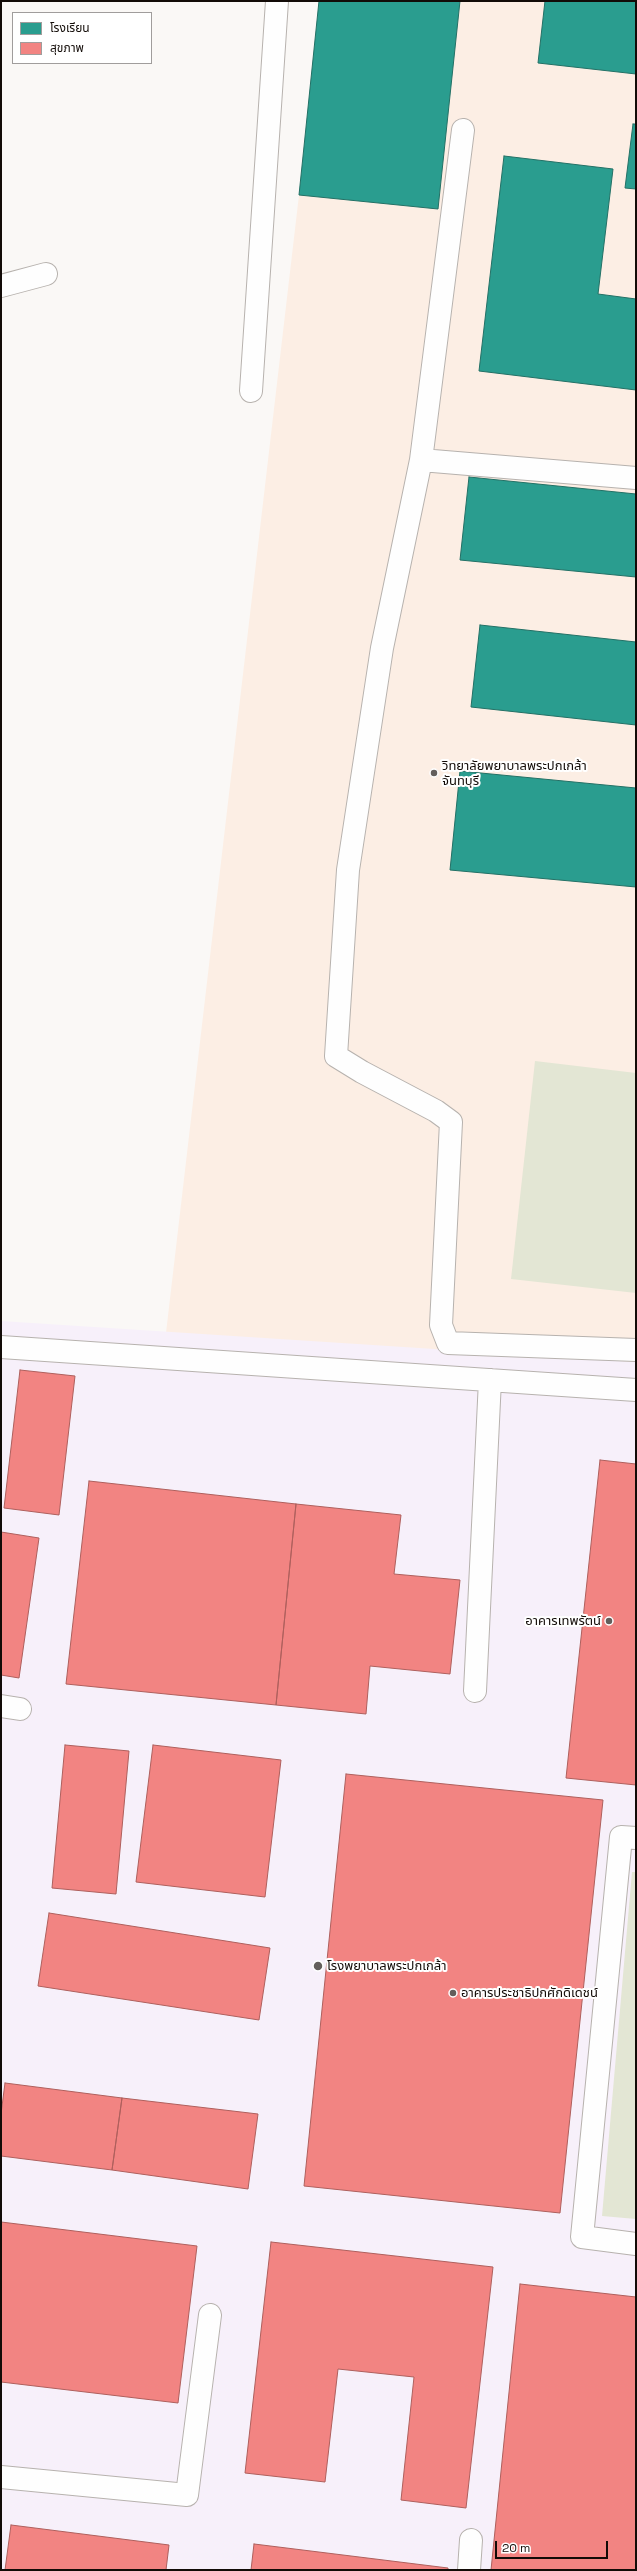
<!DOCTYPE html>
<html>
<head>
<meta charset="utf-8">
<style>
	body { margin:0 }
	#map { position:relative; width:637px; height:2571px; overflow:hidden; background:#faf8f6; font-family:"Space Grotesk","Noto Sans Thai",sans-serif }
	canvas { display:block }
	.frame { position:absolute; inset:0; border:2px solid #120b07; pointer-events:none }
	.legend { position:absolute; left:12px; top:12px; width:140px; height:52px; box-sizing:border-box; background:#fff; border:1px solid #a09d9c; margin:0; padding:5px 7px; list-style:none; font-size:12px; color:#120b07 }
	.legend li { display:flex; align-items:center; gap:8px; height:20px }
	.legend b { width:20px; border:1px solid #a09d9c }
	.scale { position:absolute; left:495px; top:2541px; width:113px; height:18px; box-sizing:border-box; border:2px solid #120b07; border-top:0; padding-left:5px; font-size:12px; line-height:14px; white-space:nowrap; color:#120b07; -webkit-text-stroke:3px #fff; paint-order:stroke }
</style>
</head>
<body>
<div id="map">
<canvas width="637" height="2571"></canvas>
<div class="frame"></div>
<ul class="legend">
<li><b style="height:11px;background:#2a9d8f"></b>โรงเรียน</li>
<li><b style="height:11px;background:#f28482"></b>สุขภาพ</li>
</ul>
<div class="scale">20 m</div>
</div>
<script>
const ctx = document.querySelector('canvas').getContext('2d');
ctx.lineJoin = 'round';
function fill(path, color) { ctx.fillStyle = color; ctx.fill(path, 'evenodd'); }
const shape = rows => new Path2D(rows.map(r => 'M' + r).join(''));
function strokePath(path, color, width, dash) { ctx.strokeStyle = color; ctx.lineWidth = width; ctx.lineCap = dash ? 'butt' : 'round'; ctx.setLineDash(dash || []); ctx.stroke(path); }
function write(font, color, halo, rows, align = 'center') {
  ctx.font = font + ' "Space Grotesk","Noto Sans Thai",sans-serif'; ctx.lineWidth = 4; ctx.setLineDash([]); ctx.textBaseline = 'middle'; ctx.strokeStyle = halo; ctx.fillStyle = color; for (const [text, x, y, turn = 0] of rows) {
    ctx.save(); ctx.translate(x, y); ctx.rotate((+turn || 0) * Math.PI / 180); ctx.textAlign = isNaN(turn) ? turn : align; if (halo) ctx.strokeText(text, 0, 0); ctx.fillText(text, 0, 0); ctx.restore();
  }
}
fill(shape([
	[319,1,636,1,636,1399,164,1350,299,195]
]), '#fceee4');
fill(shape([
	[1,1321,636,1362,636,2570,1,2570]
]), '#f7f0fa');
fill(shape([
	[535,1061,636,1073,636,1293,511,1279],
	[632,1872,636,1872,636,2219,602,2216]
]), '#e3e6d4');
const schools = shape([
	[319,1,460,1,438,209,299,195,319,1],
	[545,1,636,1,636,74,538,63,545,1],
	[633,124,636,124,636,189,625,188,633,124],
	[504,156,613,169,598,294,636,299,636,390,479,371,504,156],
	[469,477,636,494,636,577,460,560,469,477],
	[480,625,636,642,636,725,471,707,480,625],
	[460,771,636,788,636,887,450,870,460,771]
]);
fill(schools, '#2a9d8f');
strokePath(schools, '#237166', 1);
const health = shape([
	[20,1370,75,1376,59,1515,4,1508,20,1370],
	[600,1460,636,1464,636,1785,566,1778,600,1460],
	[89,1481,296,1504,276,1705,66,1684,89,1481],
	[296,1504,401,1515,394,1574,460,1580,450,1674,370,1666,366,1714,276,1705,296,1504],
	[1,1532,39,1538,19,1678,1,1675,1,1532],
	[65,1745,129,1751,116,1894,52,1888,65,1745],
	[153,1745,281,1760,265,1897,136,1882,153,1745],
	[346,1774,603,1800,560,2213,304,2186,346,1774],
	[49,1913,270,1948,259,2020,38,1986,49,1913],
	[5,2083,122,2098,112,2170,1,2156,1,2114,5,2083],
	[122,2098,258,2114,248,2189,112,2170,122,2098],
	[1,2222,197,2246,178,2403,1,2382,1,2222],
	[271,2242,493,2267,466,2508,401,2500,414,2377,338,2369,325,2482,245,2473,271,2242],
	[520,2284,636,2297,636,2570,491,2570,520,2284],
	[11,2525,169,2545,166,2570,5,2570,11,2525],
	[254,2544,448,2568,448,2570,251,2570,254,2544]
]);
fill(health, '#f28482');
strokePath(health, '#af605d', 1);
const minor = shape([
	[463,130,421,460,382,648,348,870,336,1056,362,1072,436,1111,451,1122,441,1325,448,1343,636,1350],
	[1,286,46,274],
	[251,391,277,1],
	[421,460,636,478],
	[1,1347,636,1390],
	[475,1691,490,1380],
	[1,1706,20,1709],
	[636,1838,621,1837,582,2237,636,2244],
	[1,2477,187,2495,210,2315],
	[469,2570,471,2540]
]);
strokePath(minor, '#b7b2ae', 24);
strokePath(minor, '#fefefe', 22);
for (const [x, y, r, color] of [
	[434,773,4,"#635e5b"],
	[609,1621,4,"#635e5b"],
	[318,1966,5,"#635e5b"],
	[453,1993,4,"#635e5b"]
]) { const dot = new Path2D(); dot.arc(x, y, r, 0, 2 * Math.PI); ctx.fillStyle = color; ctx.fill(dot); strokePath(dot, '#fff', 1.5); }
write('13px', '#120b07', '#fff', [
	["วิทยาลัยพยาบาลพระปกเกล้า",442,766],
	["จันทบุรี",442,781],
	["อาคารเทพรัตน์",601,1621,"right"],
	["โรงพยาบาลพระปกเกล้า",327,1966],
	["อาคารประชาธิปกศักดิเดชน์",461,1993]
], 'left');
</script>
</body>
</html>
